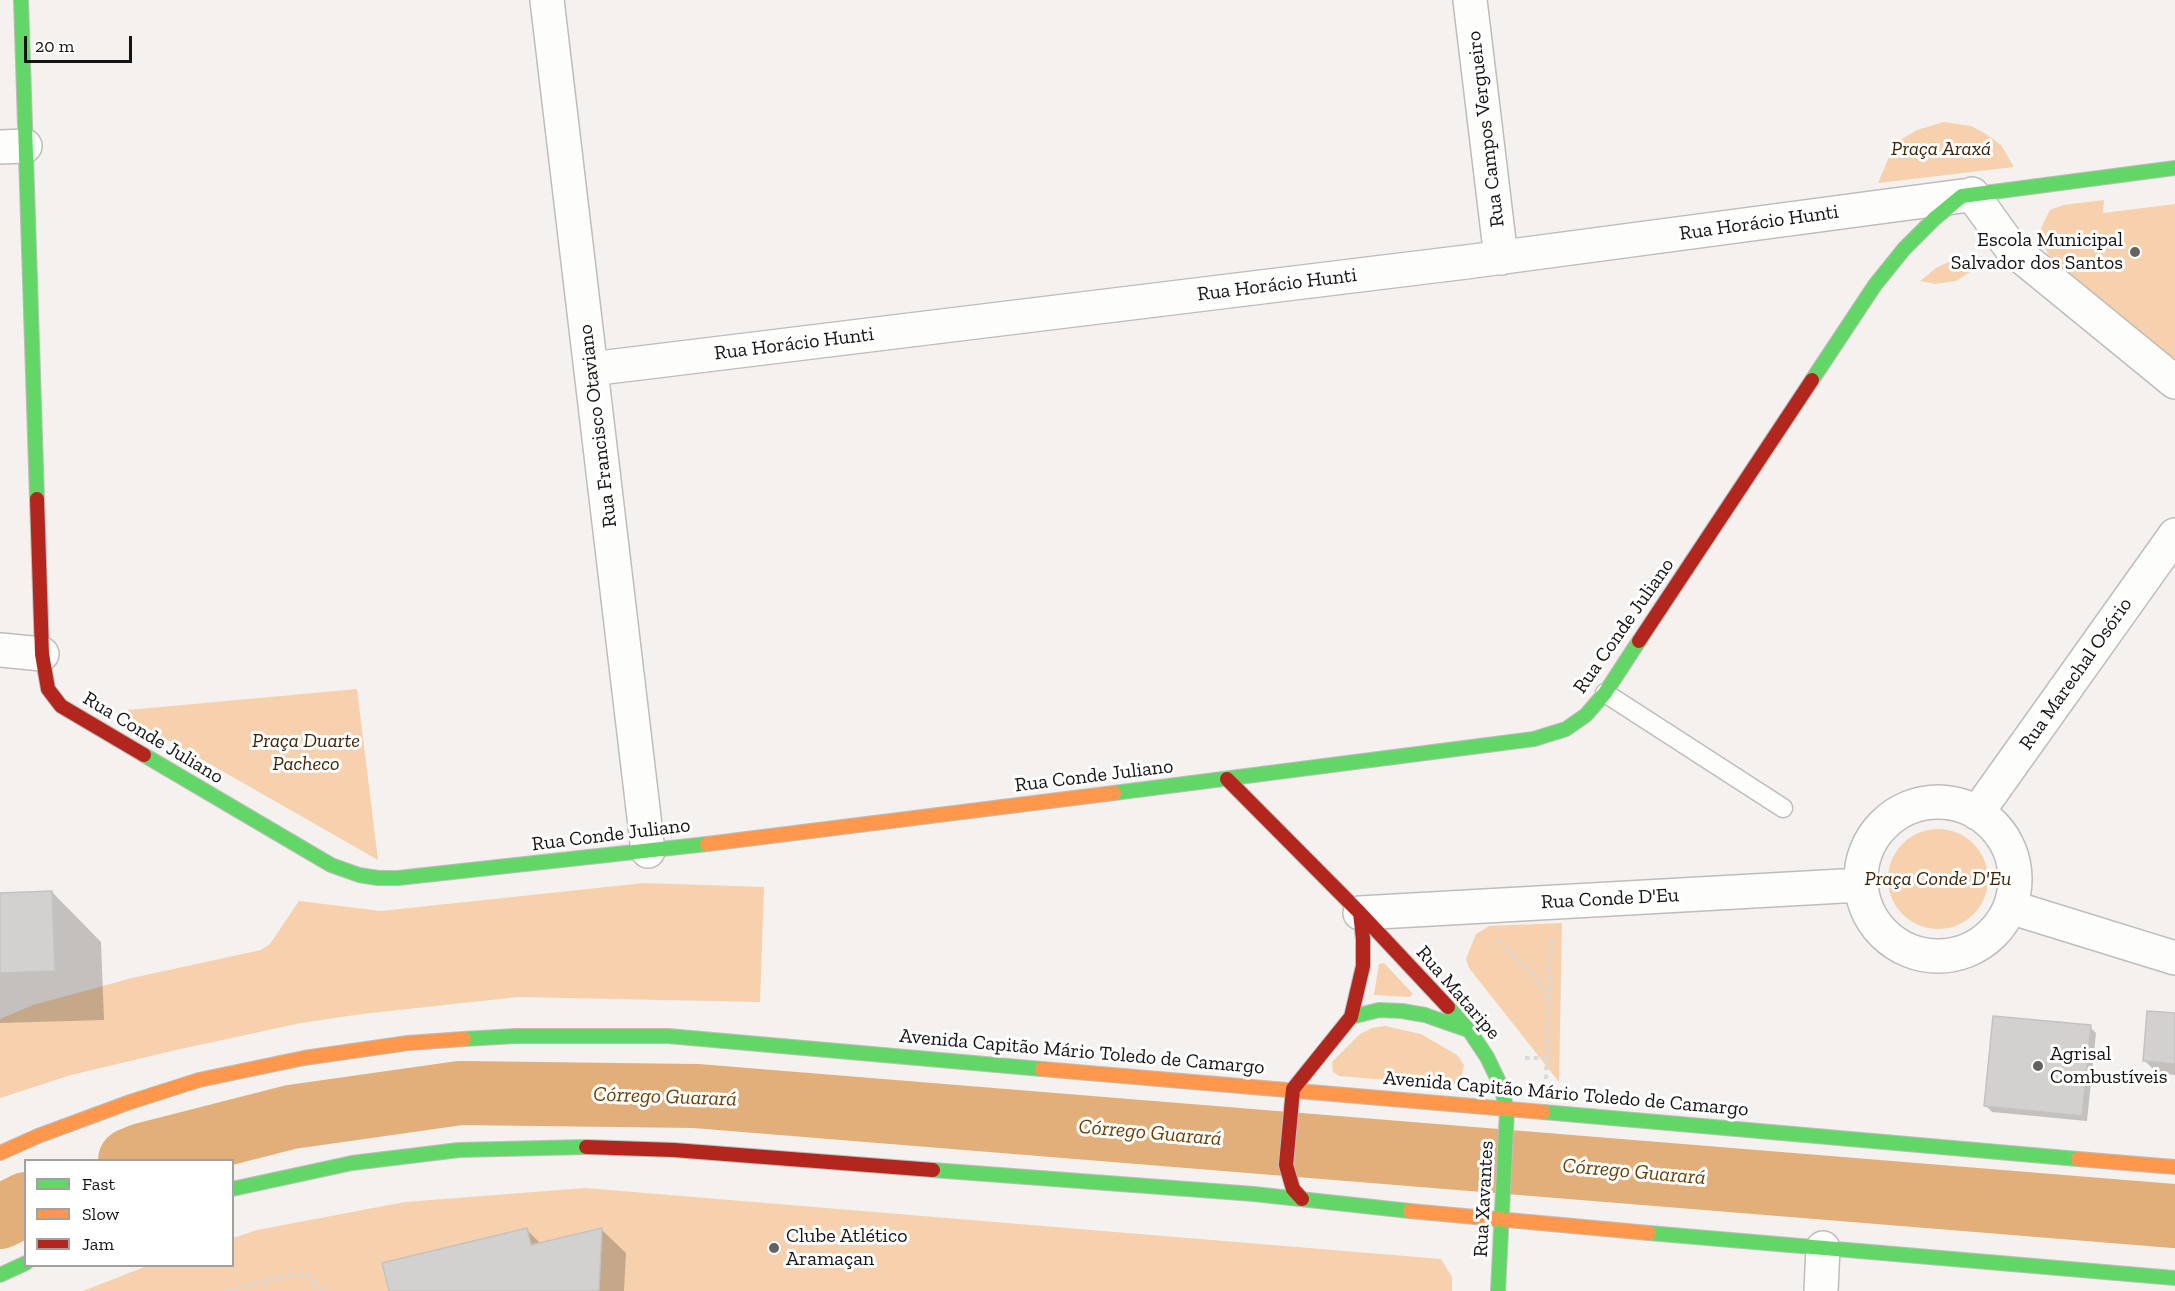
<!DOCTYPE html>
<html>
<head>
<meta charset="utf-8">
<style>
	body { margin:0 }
	#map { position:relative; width:2175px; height:1291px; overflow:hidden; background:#f4f1ee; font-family:"Zilla Slab",serif }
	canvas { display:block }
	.legend { position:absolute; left:24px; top:1159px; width:210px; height:108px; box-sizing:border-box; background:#fff; border:2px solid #a2a1a0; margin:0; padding:8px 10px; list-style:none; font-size:18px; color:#161412 }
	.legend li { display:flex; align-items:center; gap:12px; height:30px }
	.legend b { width:30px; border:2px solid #a2a1a0 }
	.scale { position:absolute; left:24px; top:36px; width:108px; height:27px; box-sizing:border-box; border:3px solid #161412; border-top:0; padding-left:8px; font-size:18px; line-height:21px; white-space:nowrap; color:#161412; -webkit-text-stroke:4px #fff; paint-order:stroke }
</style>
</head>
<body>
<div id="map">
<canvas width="2175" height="1291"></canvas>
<ul class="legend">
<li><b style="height:8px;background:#63d668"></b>Fast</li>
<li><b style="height:8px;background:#ff974d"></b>Slow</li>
<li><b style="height:8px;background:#b3261e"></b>Jam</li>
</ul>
<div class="scale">20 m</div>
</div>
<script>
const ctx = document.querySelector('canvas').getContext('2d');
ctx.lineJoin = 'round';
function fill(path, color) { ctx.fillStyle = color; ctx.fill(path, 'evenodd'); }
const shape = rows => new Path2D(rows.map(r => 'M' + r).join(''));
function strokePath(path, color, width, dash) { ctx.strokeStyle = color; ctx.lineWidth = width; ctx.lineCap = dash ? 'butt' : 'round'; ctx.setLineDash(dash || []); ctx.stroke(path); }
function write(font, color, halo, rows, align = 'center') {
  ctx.font = font + ' "Zilla Slab",serif'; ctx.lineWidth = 6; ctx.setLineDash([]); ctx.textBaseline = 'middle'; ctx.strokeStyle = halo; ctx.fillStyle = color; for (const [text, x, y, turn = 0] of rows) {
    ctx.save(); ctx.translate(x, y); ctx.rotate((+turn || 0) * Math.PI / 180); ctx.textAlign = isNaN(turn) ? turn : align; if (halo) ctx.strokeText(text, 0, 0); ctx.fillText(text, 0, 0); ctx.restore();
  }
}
fill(shape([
	[1944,122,1971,126,1986,134,2001,145,2014,167,1878,183,1892,150,1902,139,1917,130],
	[2104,200,2103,213,2175,204,2175,360,2063,270,2048,254,2043,244,2041,228,2050,210,2063,205],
	[1969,260,1982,264,1956,281,1935,284,1920,281,1936,268,1951,261],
	[357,689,378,860,117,711],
	'1888 879a50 50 0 1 1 100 0a50 50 0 1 1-100 0Z',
	[644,883,764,887,760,1002,518,997,362,1014,301,1023,176,1050,71,1075,0,1098,0,1019,33,1005,132,978,261,950,270,944,299,901,381,911],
	[1562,923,1559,1082,1469,968,1466,959,1476,934,1489,926],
	[1384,963,1413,994,1409,997,1374,995,1379,964],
	[1385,1026,1421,1034,1457,1055,1464,1065,1461,1079,1457,1083,1449,1085,1339,1076,1333,1072,1332,1062,1360,1034,1372,1028],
	[585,1188,1441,1259,1452,1277,1452,1291,83,1291,147,1266,232,1266,233,1238,257,1230,405,1202]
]), '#f7d1ad');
fill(shape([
	[52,892,101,942,104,1020,0,1023,0,894],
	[2175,1015,2175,1075,2157,1073,2145,1061],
	[2090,1027,2096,1033,2087,1121,1992,1112,1986,1106],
	[527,1230,541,1244,602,1230,626,1253,624,1291,390,1291]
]), '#0003');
strokePath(shape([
	[130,1160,142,1155,291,1117,460,1093,696,1096,2175,1216],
	[0,1217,26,1204]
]), '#e2ae7a', 64);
const building = shape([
	[52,891,55,971,0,973,0,893,52,891],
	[2147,1011,2175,1013,2175,1064,2143,1061,2147,1011],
	[1993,1016,2091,1025,2082,1116,1984,1106,1993,1016],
	[527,1228,531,1245,602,1228,599,1291,389,1291,382,1263,527,1228]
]);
fill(building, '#d3d1cf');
strokePath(building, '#c5c2c0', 1.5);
const lane = shape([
	[1605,693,1783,808]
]);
const street = shape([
	[547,0,648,851],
	[1470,0,1501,258],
	[0,147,25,146],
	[1972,194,2011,248,2175,382],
	[591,369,1466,262,1962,196],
	[0,650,42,654],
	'1861 879a77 77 0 1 1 154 0a77 77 0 1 1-154 0Z',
	[1977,813,2175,535],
	[2010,907,2175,958],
	[1360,913,1860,885],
	[1821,1291,1823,1248]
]);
const fast = shape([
	[21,0,37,499],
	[1812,380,1875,285,1904,249,1934,219,1962,196,2175,168],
	[144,755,331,865,359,875,378,878,398,878,707,844],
	[1114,793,1534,739,1566,729,1586,715,1605,693,1639,641],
	[1448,1007,1469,1030,1487,1057,1500,1084,1507,1110,1498,1291],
	[1351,1017,1379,1010,1402,1011,1425,1015,1465,1029],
	[464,1039,516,1036,668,1036,1042,1069],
	[1543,1112,2078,1159],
	[933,1170,1254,1194,1410,1211],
	[232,1189,352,1163,459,1150,586,1147],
	[1649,1233,2175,1278],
	[0,1275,26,1263]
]);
const slow = shape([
	[707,844,1114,793],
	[1042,1069,1543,1112],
	[0,1153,38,1136,130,1102,199,1080,304,1058,408,1043,464,1039],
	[2078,1159,2175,1167],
	[1410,1211,1649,1233]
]);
const jam = shape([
	[37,499,42,654,48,689,61,706,144,755],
	[1639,641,1812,380],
	[1227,779,1360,913,1448,1007],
	[586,1147,674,1150,933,1170],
	[1302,1199,1293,1189,1286,1165,1293,1089,1351,1017,1363,966,1363,939,1360,913]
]);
strokePath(lane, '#bfbdbb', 21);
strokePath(street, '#bfbdbb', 36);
strokePath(fast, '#bfbdbb', 16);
strokePath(slow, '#bfbdbb', 16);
strokePath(jam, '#bfbdbb', 16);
strokePath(shape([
	[1498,941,1531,972,1548,998],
	[1525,1058,1546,1058],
	[1546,1079,1551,937],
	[227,1291,289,1275,308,1275,322,1291]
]), '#dad9d8', 4, [4.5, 4.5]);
strokePath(lane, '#fdfdfc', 18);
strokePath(street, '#fdfdfc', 33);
strokePath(fast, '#63d668', 14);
strokePath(slow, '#ff974d', 14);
strokePath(jam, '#b3261e', 14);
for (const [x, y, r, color] of [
	[2135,252,6,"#64615f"],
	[2038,1066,6,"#64615f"],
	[774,1248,6,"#64615f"]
]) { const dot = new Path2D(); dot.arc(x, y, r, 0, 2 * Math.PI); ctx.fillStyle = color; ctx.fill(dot); strokePath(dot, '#fff', 2); }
write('20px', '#161412', '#fff', [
	["Rua Campos Vergueiro",1486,129,-97],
	["Rua Horácio Hunti",1759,223,-8],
	["Rua Horácio Hunti",1277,285,-7],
	["Rua Horácio Hunti",794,344,-7],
	["Rua Francisco Otaviano",598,426,-97],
	["Rua Conde Juliano",1624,626,-55],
	["Rua Marechal Osório",2076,674,-55],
	["Rua Conde Juliano",153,738,31],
	["Rua Conde Juliano",1094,776,-7],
	["Rua Conde Juliano",611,835,-7],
	["Rua Conde D'Eu",1610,899,-3],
	["Rua Mataripe",1458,993,49],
	["Avenida Capitão Mário Toledo de Camargo",1082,1052,5],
	["Avenida Capitão Mário Toledo de Camargo",1566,1094,5],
	["Rua Xavantes",1484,1199,-87]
]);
write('italic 20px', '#3f2203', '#fff', [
	["Praça Araxá",1941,149],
	["Praça Duarte",306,741],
	["Pacheco",306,764],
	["Praça Conde D'Eu",1938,879]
]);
write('20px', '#161412', '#fff', [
	["Escola Municipal",2123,240,"right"],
	["Salvador dos Santos",2123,263,"right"],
	["Agrisal",2050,1054],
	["Combustíveis",2050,1077],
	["Clube Atlético",786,1236],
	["Aramaçan",786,1259]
], 'left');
write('italic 21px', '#6c3d00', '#fff', [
	["Córrego Guarará",665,1097,2],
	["Córrego Guarará",1150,1133,5],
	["Córrego Guarará",1634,1172,5]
]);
</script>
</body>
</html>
